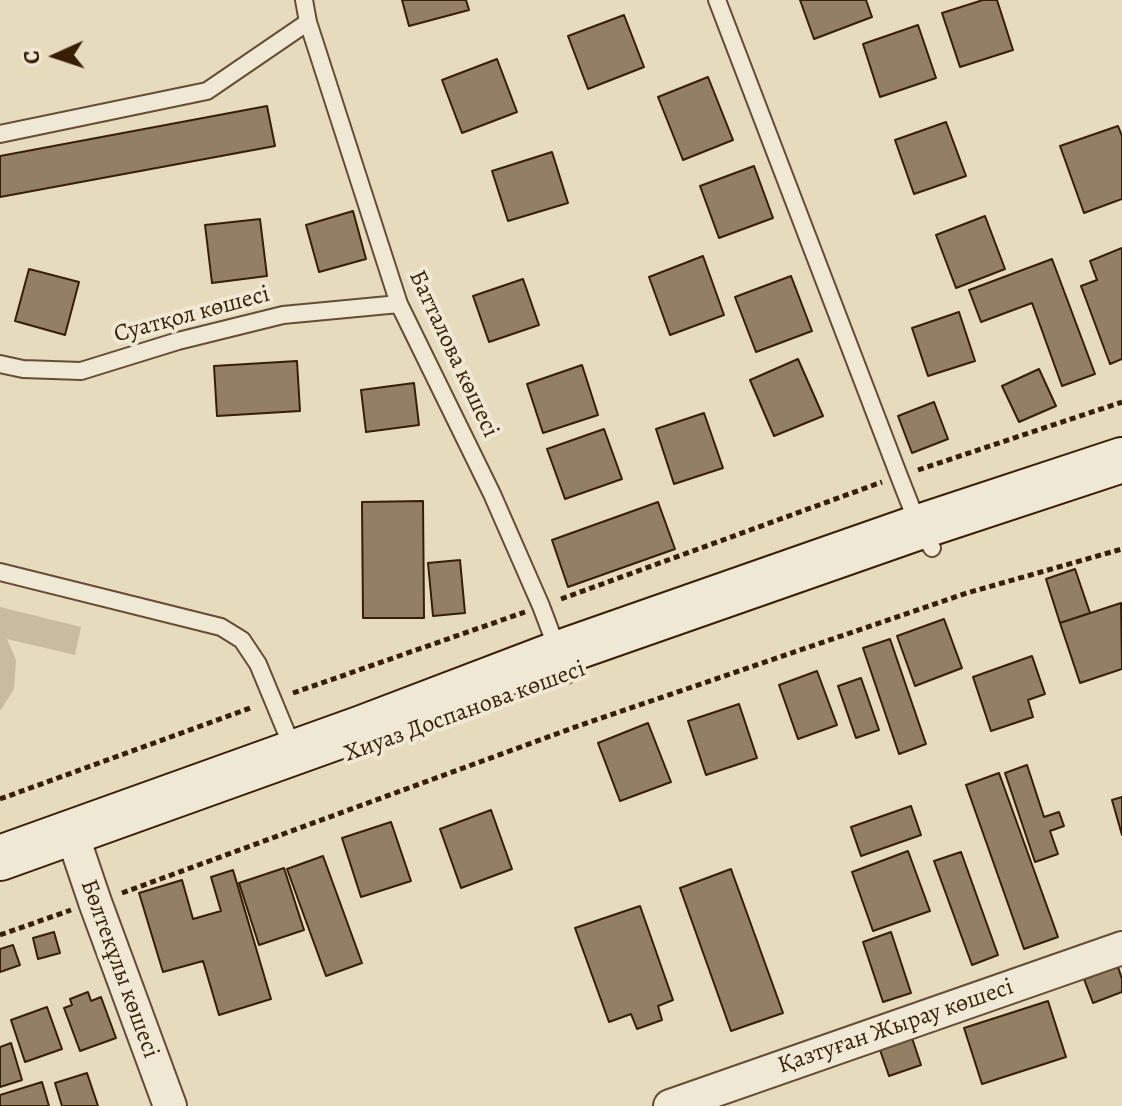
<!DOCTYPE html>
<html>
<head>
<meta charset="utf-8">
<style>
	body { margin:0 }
	#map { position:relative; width:1122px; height:1106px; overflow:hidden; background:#e7dbbd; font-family:Alegreya,serif }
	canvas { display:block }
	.north { position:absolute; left:16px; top:16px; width:80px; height:80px; -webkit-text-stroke:6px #efe8d4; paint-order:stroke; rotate:267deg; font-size:22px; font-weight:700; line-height:32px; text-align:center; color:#381e03 }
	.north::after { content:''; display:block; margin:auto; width:28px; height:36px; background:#381e03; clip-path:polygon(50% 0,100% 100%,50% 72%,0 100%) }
</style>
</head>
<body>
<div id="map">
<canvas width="1122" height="1106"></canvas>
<div class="north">С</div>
</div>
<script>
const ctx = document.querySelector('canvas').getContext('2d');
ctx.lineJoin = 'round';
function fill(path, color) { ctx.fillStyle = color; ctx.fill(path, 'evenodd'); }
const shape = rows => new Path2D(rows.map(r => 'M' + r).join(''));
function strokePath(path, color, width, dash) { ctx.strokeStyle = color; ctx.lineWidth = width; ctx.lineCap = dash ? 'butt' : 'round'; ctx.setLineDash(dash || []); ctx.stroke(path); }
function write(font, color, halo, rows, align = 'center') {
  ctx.font = font + ' Alegreya,serif'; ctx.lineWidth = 8; ctx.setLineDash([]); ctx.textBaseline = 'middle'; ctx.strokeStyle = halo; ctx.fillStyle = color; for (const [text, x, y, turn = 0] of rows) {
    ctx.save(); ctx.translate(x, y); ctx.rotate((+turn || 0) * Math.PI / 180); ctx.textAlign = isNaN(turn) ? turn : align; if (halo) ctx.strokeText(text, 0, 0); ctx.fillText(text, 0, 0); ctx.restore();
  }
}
fill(shape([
	[0,607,81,627,75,655,7,639,16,660,14,689,0,711]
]), '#c9bb9d');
const building = shape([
	[402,0,466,0,469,10,409,26,402,0],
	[800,0,866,0,872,17,814,39,800,0],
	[983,0,997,0,1013,50,960,67,942,13,983,0],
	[624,15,644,67,588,89,568,36,624,15],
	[918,25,936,78,880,97,863,44,918,25],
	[497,59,517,112,462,133,442,80,497,59],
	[708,77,733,140,683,160,658,97,708,77],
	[267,106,275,146,0,197,0,156,267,106],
	[946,122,966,176,914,194,895,140,946,122],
	[1118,126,1122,136,1122,199,1084,213,1060,146,1118,126],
	[552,152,568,203,508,221,492,171,552,152],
	[754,166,773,218,719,238,700,186,754,166],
	[353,211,366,259,319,272,306,225,353,211],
	[985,216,1005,269,956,288,936,235,985,216],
	[260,219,267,276,212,283,205,225,260,219],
	[1122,248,1122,359,1110,364,1081,286,1097,280,1090,261,1122,248],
	[703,256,724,315,670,335,649,277,703,256],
	[1052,259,1095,374,1062,386,1032,303,981,322,969,290,1052,259],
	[29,269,79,282,65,335,15,321,29,269],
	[791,276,812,331,756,352,735,297,791,276],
	[523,279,539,325,489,342,473,296,523,279],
	[959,312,975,361,928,376,912,328,959,312],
	[798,359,823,416,774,436,750,380,798,359],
	[297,361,300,411,217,416,214,366,297,361],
	[582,365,598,415,543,433,527,384,582,365],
	[1039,369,1056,406,1019,422,1002,386,1039,369],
	[414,383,419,425,366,432,361,390,414,383],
	[934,402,948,439,912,453,898,416,934,402],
	[704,413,723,468,674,484,656,429,704,413],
	[604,429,622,479,565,499,547,449,604,429],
	[423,501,424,618,363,618,362,502,423,501],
	[658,502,675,549,568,587,552,540,658,502],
	[460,560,465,613,433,616,428,563,460,560],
	[1075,569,1090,613,1060,623,1046,579,1075,569],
	[1121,603,1122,669,1080,683,1060,623,1121,603],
	[944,619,962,668,915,686,897,636,944,619],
	[890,639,926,744,899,754,863,648,890,639],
	[1032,656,1045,694,1028,700,1033,717,991,731,973,677,1032,656],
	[817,671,837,725,798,739,779,685,817,671],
	[861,678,879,730,856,738,838,686,861,678],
	[739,704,757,758,706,775,688,721,739,704],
	[648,723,671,782,620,801,598,743,648,723],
	[1027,765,1044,817,1059,812,1064,826,1050,831,1058,854,1035,862,1005,773,1027,765],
	[999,773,1058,937,1024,949,966,785,999,773],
	[1122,797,1122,835,1112,800,1122,797],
	[911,806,921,835,861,856,851,827,911,806],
	[491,810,512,869,461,888,440,829,491,810],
	[391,822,411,881,361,897,342,838,391,822],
	[908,851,930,911,873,931,852,872,908,851],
	[961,852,998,955,972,965,934,861,961,852],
	[323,856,362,963,326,976,287,869,323,856],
	[284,868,304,930,259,945,239,883,284,868],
	[731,869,783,1013,731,1031,680,888,731,869],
	[233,870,271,999,219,1015,203,961,163,972,139,893,182,880,193,919,221,911,211,877,233,870],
	[640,906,673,1000,658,1006,662,1020,637,1029,631,1014,609,1022,575,928,640,906],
	[54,932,60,953,38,959,33,938,54,932],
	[891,932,911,993,883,1002,863,942,891,932],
	[13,945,20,965,0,972,0,949,13,945],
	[1118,967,1122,979,1122,992,1093,1003,1084,979,1118,967],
	[88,992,91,1001,101,997,116,1038,80,1051,64,1008,72,1005,70,999,88,992],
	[1048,1001,1066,1057,982,1084,964,1028,1048,1001],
	[47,1007,62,1049,25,1062,11,1020,47,1007],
	[912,1038,921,1065,889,1076,880,1050,912,1038],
	[11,1043,22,1080,0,1087,0,1047,11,1043],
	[87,1073,98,1106,62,1106,55,1083,87,1073],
	[42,1082,49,1106,0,1106,0,1095,42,1082]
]);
fill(building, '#938064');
strokePath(building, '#381e03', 2);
const lane = shape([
	[304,0,308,22,399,304,492,494,541,606,567,675],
	[717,0,899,476,919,527,932,548],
	[0,134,207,91,308,22],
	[0,364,23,369,81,371,178,341,283,315,399,304],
	[0,572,221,627,242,640,258,664,294,751]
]);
const street = shape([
	[71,831,95,902,170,1106],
	[670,1106,1122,948]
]);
const secondary = shape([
	[0,858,362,728,559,653,919,527,1122,460]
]);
strokePath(lane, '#644d32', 20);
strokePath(street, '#644d32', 36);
strokePath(secondary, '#381e03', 48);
strokePath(shape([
	[918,470,1122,402],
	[561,599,882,482],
	[293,693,525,612],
	[0,799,253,707],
	[122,893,578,726,967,593,1122,549],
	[0,935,71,910]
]), '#381e03', 5, [6, 4]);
strokePath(lane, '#efe8d4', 16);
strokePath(street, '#efe8d4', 32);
strokePath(secondary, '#efe8d4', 44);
write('24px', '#381e03', '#efe8d4', [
	["Суатқол көшесі",192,315,-15],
	["Батталова көшесі",453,354,65],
	["Хиуаз Доспанова көшесі",465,712,-20],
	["Бөлтекұлы көшесі",119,969,70],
	["Қазтуған Жырау көшесі",896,1027,-19]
]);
</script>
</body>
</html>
